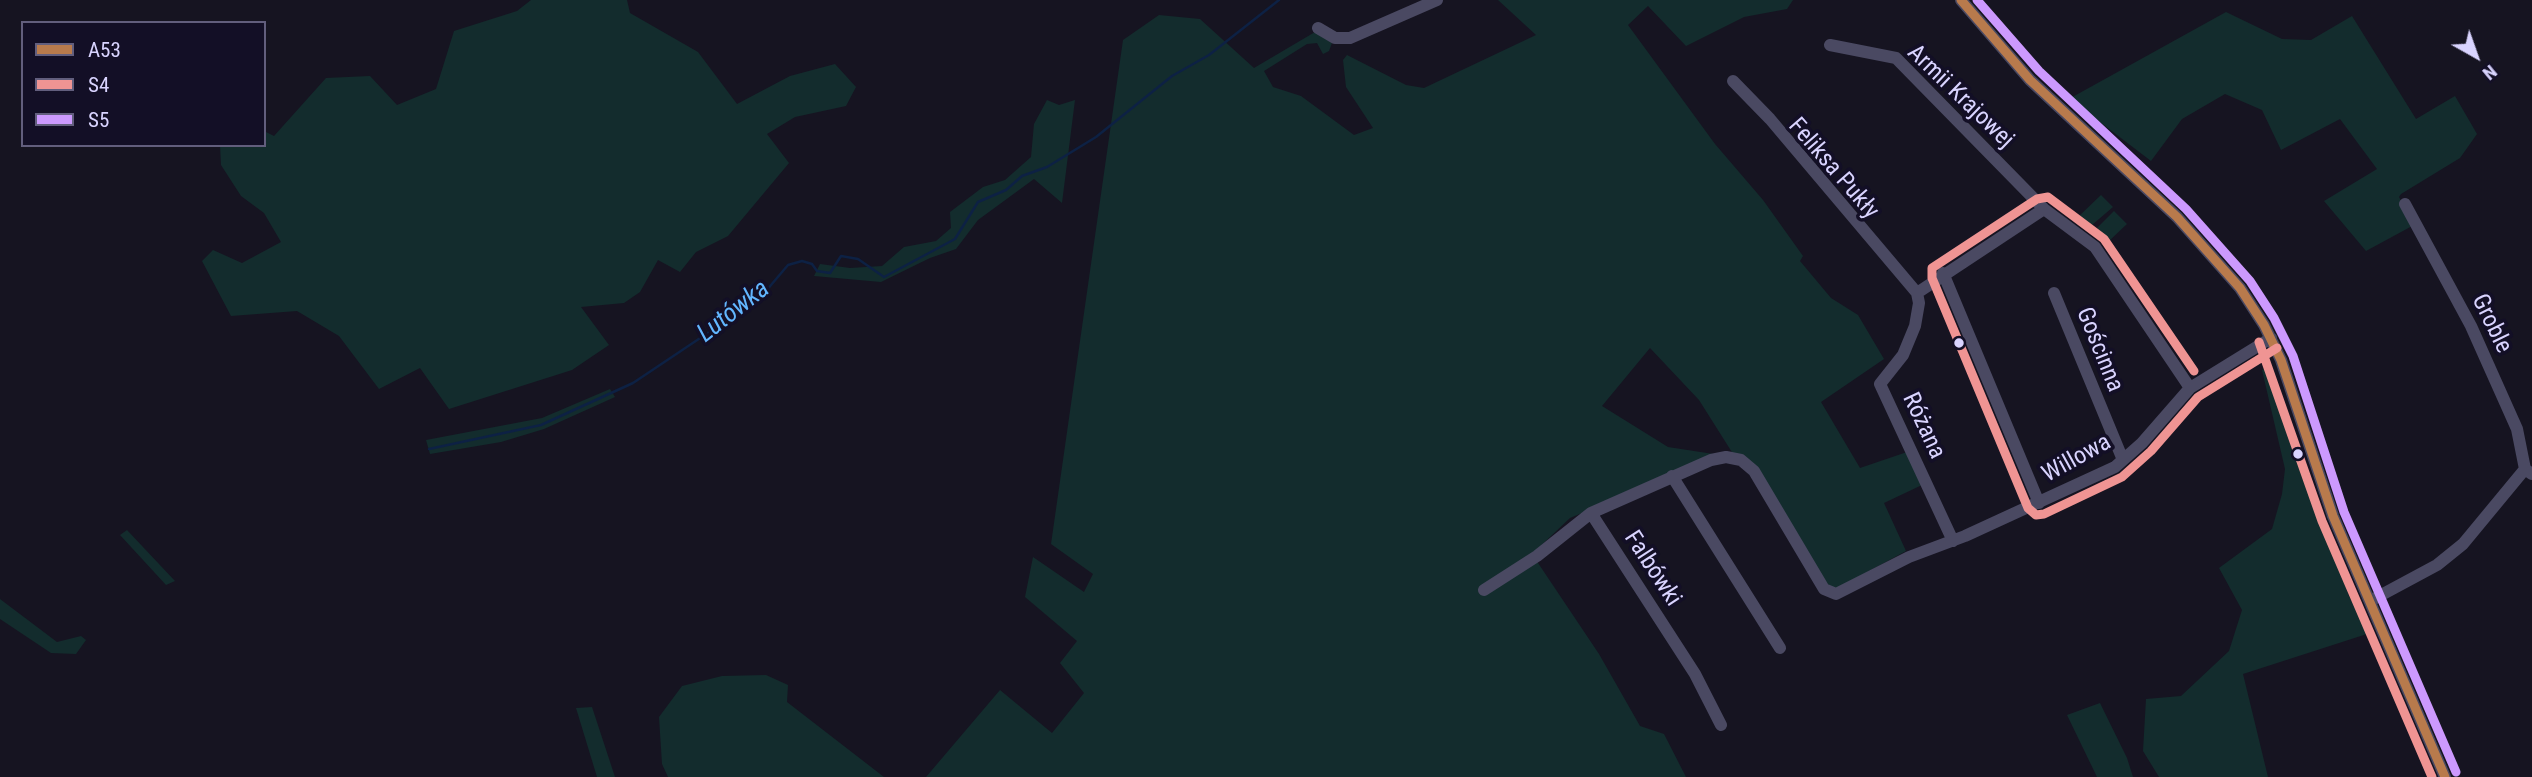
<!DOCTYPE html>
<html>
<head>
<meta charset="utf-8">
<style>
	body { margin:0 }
	#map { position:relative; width:2532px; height:777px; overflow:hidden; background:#161421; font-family:"Roboto Condensed",sans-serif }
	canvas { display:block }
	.legend { position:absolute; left:21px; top:21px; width:245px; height:126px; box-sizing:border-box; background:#130f26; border:2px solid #625e7d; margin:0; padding:9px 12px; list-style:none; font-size:21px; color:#d9d4ff }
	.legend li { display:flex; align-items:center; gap:14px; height:35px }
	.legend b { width:35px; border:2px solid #625e7d }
	.north { position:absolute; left:2441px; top:21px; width:70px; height:70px; -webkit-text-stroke:5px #130f26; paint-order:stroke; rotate:140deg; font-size:19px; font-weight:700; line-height:28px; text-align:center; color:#d9d4ff }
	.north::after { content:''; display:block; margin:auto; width:24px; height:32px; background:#d9d4ff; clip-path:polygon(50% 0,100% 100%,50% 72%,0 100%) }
</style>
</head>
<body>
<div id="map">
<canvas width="2532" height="777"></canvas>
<ul class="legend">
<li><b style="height:9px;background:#b87a4c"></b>A53</li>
<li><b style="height:9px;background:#ef9493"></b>S4</li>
<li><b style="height:9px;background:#cc99fe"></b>S5</li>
</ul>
<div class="north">N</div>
</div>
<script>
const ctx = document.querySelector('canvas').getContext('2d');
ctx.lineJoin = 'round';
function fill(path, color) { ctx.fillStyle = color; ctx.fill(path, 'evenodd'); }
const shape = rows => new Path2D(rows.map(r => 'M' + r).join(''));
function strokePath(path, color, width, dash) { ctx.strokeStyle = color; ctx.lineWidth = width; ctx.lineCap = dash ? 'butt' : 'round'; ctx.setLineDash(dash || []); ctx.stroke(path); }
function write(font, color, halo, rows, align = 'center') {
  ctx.font = font + ' "Roboto Condensed",sans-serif'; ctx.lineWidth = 7; ctx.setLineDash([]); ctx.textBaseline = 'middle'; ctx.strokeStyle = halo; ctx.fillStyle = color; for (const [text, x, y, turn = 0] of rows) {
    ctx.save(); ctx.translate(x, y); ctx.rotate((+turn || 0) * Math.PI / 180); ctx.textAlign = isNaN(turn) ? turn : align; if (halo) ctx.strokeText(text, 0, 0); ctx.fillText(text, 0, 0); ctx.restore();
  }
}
fill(shape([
	[531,0,627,0,630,13,698,52,737,104,790,76,835,64,856,87,846,106,795,117,767,134,789,163,728,236,696,252,680,272,658,260,640,292,624,303,581,307,609,345,572,370,449,409,420,368,379,389,339,336,297,311,231,316,202,261,213,250,242,263,281,242,264,213,241,196,221,165,220,145,264,145,264,131,274,136,326,78,370,76,397,105,436,89,454,31,517,11],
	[1498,0,1793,0,1787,9,1744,17,1686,46,1648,6,1628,25,1715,144,1763,200,1803,256,1800,261,1831,298,1858,315,1884,359,1821,402,1860,468,1907,452,1922,485,1884,503,1906,551,1836,589,1831,587,1823,580,1789,523,1735,457,1699,400,1650,348,1602,406,1668,447,1720,455,1570,518,1532,554,1599,654,1640,726,1664,734,1686,777,926,777,1000,690,1052,733,1084,693,1060,663,1077,641,1025,597,1033,557,1084,592,1093,574,1051,544,1123,40,1159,15,1200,19,1254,68,1315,32,1332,43,1329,51,1323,54,1317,43,1307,44,1264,71,1273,87,1301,96,1354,135,1373,128,1346,87,1343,60,1347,55,1406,85,1424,88,1536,35],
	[2226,12,2282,39,2311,40,2352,16,2416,119,2455,96,2477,134,2460,158,2401,194,2399,197,2414,225,2366,251,2324,201,2377,169,2340,119,2281,150,2262,110,2225,94,2182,119,2151,161,2096,119,2094,130,2067,100],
	[1047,100,1059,105,1075,100,1062,203,1034,179,978,220,956,249,930,258,881,282,814,276,820,264,850,268,882,266,904,247,936,241,951,228,950,212,983,187,1005,180,1031,157,1034,124],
	[2101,195,2113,207,2092,225,2078,217],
	[2114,211,2127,224,2109,241,2097,228],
	[2267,368,2349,596,2370,633,2243,674,2268,777,2159,777,2143,751,2146,699,2181,696,2229,651,2242,610,2219,568,2272,529,2282,494,2285,469,2262,370],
	[610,389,615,397,544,429,501,442,430,454,426,440,542,418],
	[127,530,175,581,166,585,120,535],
	[0,599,57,642,81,636,86,640,76,654,51,653,0,619],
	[766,675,788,685,787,702,884,777,668,777,662,764,659,717,682,686,722,676],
	[2100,703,2127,758,2133,777,2097,777,2067,715],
	[592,707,615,777,597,777,576,708]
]), '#132c2d');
strokePath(shape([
	[429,449,541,425,633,383,760,298,788,265,802,261,812,264,817,271,830,273,841,256,858,259,884,277,955,239,978,202,1006,190,1022,176,1047,167,1096,137,1172,76,1209,55,1279,0]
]), '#0d2144', 2.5);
strokePath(shape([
	[1961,0,2030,80,2177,217,2240,288,2264,325,2281,360,2333,516,2445,777],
	[1318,28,1335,38,1350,38,1437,0],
	[1830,45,1896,58,2044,209,2095,247,2190,388],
	[1733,81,1770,119,1917,293,1919,303,1915,326,1903,355,1880,384,1953,541],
	[2405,204,2471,326,2517,429,2525,469],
	[1943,273,2039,503],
	[1917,293,2044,209],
	[2054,293,2123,460],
	[1672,476,1780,648],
	[1484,590,1537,556,1591,513],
	[2370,601,2437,565,2463,544,2525,469,2532,474],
	[1721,725,1695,674,1591,513,1711,460,1726,457,1741,460,1754,471,1824,589,1836,594,1909,557,1965,536,2115,467,2142,443,2190,388,2271,338]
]), '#4a4962', 12);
strokePath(shape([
	[1961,0,2030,80,2177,217,2240,288,2264,325,2281,360,2333,516,2445,777]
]), '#b87a4c', 9);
strokePath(shape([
	[2259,342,2322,521,2432,777],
	[2194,371,2104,239,2048,197,2037,199,1932,268,1932,278,2028,508,2036,515,2044,514,2122,477,2151,451,2198,397,2277,348]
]), '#ef9493', 9);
strokePath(shape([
	[1977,0,2039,71,2186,209,2250,281,2274,318,2293,356,2344,512,2456,772]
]), '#cc99fe', 9);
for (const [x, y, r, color] of [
	[1959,343,6,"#d9d4ff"],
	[2298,454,6,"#d9d4ff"]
]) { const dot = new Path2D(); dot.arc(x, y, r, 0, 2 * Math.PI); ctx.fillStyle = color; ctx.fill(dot); strokePath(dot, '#130f26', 2.5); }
write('24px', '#d9d4ff', '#130f26', [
	["Armii Krajowej",1960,97,44],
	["Feliksa Pukły",1833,169,49],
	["Groble",2491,324,64],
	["Gościnna",2099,350,68],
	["Różana",1923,426,65],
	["Willowa",2077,459,-29],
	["Falbówki",1652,569,57]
]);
write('italic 26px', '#62b6ff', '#130f26', [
	["Lutówka",734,312,-38]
]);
</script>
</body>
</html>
